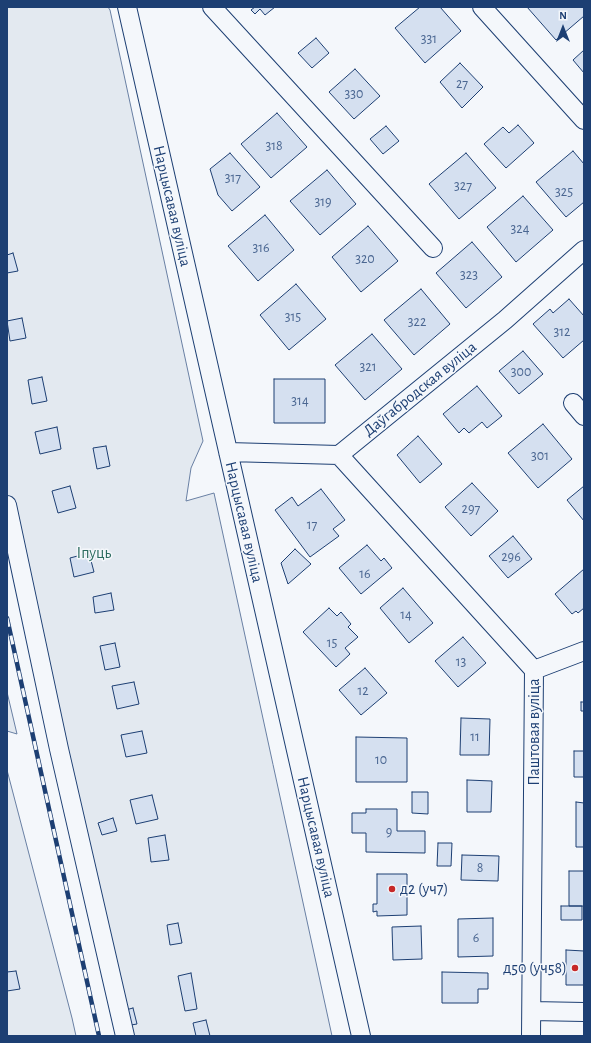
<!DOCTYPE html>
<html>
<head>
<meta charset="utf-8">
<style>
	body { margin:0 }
	#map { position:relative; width:591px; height:1043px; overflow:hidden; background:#f4f7fb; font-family:"Alegreya Sans",sans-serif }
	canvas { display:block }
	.frame { position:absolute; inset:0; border:8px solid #1d3f73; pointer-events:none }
	.north { position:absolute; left:543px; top:8px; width:40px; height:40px; -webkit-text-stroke:3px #f4f7fb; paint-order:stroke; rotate:0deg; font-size:11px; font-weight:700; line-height:16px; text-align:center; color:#1d3f73 }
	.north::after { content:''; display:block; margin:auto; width:14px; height:18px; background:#1d3f73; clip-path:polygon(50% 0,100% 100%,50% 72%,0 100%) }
</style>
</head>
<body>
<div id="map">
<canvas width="591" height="1043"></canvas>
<div class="frame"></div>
<div class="north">N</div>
</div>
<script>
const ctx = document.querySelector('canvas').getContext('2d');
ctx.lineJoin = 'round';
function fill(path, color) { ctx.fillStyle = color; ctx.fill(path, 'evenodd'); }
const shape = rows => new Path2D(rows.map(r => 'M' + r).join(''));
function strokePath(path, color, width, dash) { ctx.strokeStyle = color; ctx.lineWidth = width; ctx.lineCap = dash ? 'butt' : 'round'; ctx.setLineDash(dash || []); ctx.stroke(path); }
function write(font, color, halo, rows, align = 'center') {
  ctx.font = font + ' "Alegreya Sans",sans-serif'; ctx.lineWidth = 3; ctx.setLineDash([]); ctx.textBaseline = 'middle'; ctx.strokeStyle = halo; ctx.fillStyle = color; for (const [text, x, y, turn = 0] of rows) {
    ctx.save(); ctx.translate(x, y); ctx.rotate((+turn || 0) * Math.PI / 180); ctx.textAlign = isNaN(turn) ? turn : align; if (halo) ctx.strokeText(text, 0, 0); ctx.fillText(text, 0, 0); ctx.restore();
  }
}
const green = shape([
	[7,7,108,7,110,10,203,441,191,468,186,501,214,493,332,1036,116,1036,7,540,7,7],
	[7,692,17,734,7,731,7,692],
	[7,770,72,1018,76,1036,7,1036,7,770]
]);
fill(green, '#e3e9f0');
strokePath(green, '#687fa3', 1);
const building = shape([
	[255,7,275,7,265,15,260,9,255,14,251,10,255,7],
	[420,7,440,7,461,31,425,63,395,28,420,7],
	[527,7,584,7,584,16,556,40,527,7],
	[316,38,329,53,312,68,298,53,316,38],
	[584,50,584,73,573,60,584,50],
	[460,63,483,87,462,108,440,82,460,63],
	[355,69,380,96,354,119,329,92,355,69],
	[277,113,307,147,271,178,241,144,277,113],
	[518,125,534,143,506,168,484,144,503,127,509,133,518,125],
	[386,126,399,141,383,154,370,139,386,126],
	[573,151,584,164,584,202,566,217,536,182,573,151],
	[230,153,260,187,232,211,218,195,210,169,230,153],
	[466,153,496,188,459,219,429,184,466,153],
	[327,170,356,204,320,235,290,201,327,170],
	[523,196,553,230,516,262,487,227,523,196],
	[265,215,294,250,258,281,228,246,265,215],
	[368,226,398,261,361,292,332,257,368,226],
	[472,242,502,277,466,308,436,273,472,242],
	[13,253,18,271,7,273,7,255,13,253],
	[296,284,326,319,289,350,260,315,296,284],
	[421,289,450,324,414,355,384,320,421,289],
	[569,299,584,316,584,340,563,358,533,324,550,309,553,313,569,299],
	[22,318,26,338,10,341,7,321,22,318],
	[372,334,402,369,365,400,335,365,372,334],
	[523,351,543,374,519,394,499,371,523,351],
	[42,377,47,401,32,404,28,380,42,377],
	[274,379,325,379,325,423,274,423,274,379],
	[477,386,502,416,487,428,482,422,469,433,464,428,459,433,443,414,477,386],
	[543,424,572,459,538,488,508,453,543,424],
	[57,427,61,449,40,454,35,432,57,427],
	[418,436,442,464,420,483,397,455,418,436],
	[106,446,110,466,97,469,93,448,106,446],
	[472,483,498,511,471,536,445,507,472,483],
	[70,486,76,508,58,513,52,491,70,486],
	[584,486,584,521,567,500,584,486],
	[321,489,345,520,333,529,339,536,310,557,275,510,292,497,298,506,321,489],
	[513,536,532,559,508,578,489,556,513,536],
	[367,545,381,561,384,558,392,568,361,594,339,568,367,545],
	[295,549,311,564,288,584,281,563,295,549],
	[89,553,94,572,74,577,70,558,89,553],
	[584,569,584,608,578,613,576,611,572,614,555,594,584,569],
	[403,588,433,623,409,643,380,608,403,588],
	[111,593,114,610,95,613,93,597,111,593],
	[329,608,337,616,341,612,351,624,348,627,358,637,345,648,350,654,336,667,303,632,329,608],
	[463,637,486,663,458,687,435,661,463,637],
	[115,643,120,667,105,670,100,646,115,643],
	[365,668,387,693,361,715,339,690,365,668],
	[134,682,139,704,117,709,112,686,134,682],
	[581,702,584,702,584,711,581,711,581,702],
	[461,718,490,719,489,755,460,755,461,718],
	[142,731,147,753,126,757,121,735,142,731],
	[356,737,407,738,407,782,356,782,356,737],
	[574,751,584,751,584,777,574,777,574,751],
	[467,780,492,781,491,812,467,812,467,780],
	[412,792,428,792,428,814,412,813,412,792],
	[152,795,158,819,136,824,130,800,152,795],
	[576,802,584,803,584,847,576,847,576,802],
	[366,809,397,809,397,831,425,831,425,853,366,852,366,833,352,833,352,813,366,813,366,809],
	[113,818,117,831,102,835,98,823,113,818],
	[165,835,169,860,151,862,148,838,165,835],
	[438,843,452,843,451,866,437,866,438,843],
	[462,855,499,856,498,881,461,880,462,855],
	[569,871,584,871,584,906,569,906,569,871],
	[377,874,407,874,407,915,377,916,377,911,373,912,373,904,377,904,377,874],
	[561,906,582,906,582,920,561,920,561,906],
	[493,918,493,956,458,957,458,919,493,918],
	[178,923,182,943,170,945,167,925,178,923],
	[421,926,422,959,393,960,392,927,421,926],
	[566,950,584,951,584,985,566,985,566,950],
	[16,971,20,989,7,991,7,972,16,971],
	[442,972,488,973,488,989,478,989,478,1003,442,1003,442,972],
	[191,973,197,1009,185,1011,178,976,191,973],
	[133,1008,137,1024,125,1026,122,1011,133,1008],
	[206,1020,210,1036,196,1036,193,1023,206,1020]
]);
fill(building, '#d5e0f0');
strokePath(building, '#1d3f73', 1);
const minor = shape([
	[127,7,361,1036],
	[212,7,433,248],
	[482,7,584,120],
	[573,403,584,416],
	[228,452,339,455,505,320,584,250],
	[339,455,534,670,531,1036],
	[7,505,59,749,125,1036],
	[534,670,584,651],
	[532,1011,584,1012]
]);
strokePath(minor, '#1d3f73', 20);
strokePath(minor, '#f4f7fb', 18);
const rail = shape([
	[7,618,99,1036]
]);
strokePath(rail, '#1d3f73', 4.5);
strokePath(rail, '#f4f7fb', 3, [9]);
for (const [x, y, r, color] of [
	[392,889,4,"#c62828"],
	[575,968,4,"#c62828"]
]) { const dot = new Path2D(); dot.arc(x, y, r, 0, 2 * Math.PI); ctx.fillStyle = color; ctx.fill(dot); strokePath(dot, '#f4f7fb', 1.5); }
write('14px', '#4b6792', null, [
	["331",429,39],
	["27",462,84],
	["330",354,94],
	["318",274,146],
	["317",233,178],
	["327",463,186],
	["325",564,192],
	["319",323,202],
	["324",520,229],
	["316",261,248],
	["320",365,259],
	["323",469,275],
	["315",293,317],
	["322",417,322],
	["312",562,332],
	["321",368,367],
	["300",521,372],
	["314",300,401],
	["301",540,456],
	["297",471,509],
	["17",312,525],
	["296",511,557],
	["16",365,574],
	["14",406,615],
	["15",332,643],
	["13",461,662],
	["12",363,691],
	["11",475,737],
	["10",381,760],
	["9",389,832],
	["8",480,868],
	["6",476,938]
]);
write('16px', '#1d3f73', '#f4f7fb', [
	["Нарцысавая вуліца",172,206,77],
	["Даўгабродская вуліца",420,389,-39],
	["Нарцысавая вуліца",244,522,77],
	["Паштовая вуліца",534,732,-90],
	["Нарцысавая вуліца",316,837,77]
]);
write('16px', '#2c6c60', '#f4f7fb', [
	["Іпуць",94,553]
]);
write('16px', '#1d3f73', '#f4f7fb', [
	["д2 (уч7)",400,889],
	["д50 (уч58)",567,968,"right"]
], 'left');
</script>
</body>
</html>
